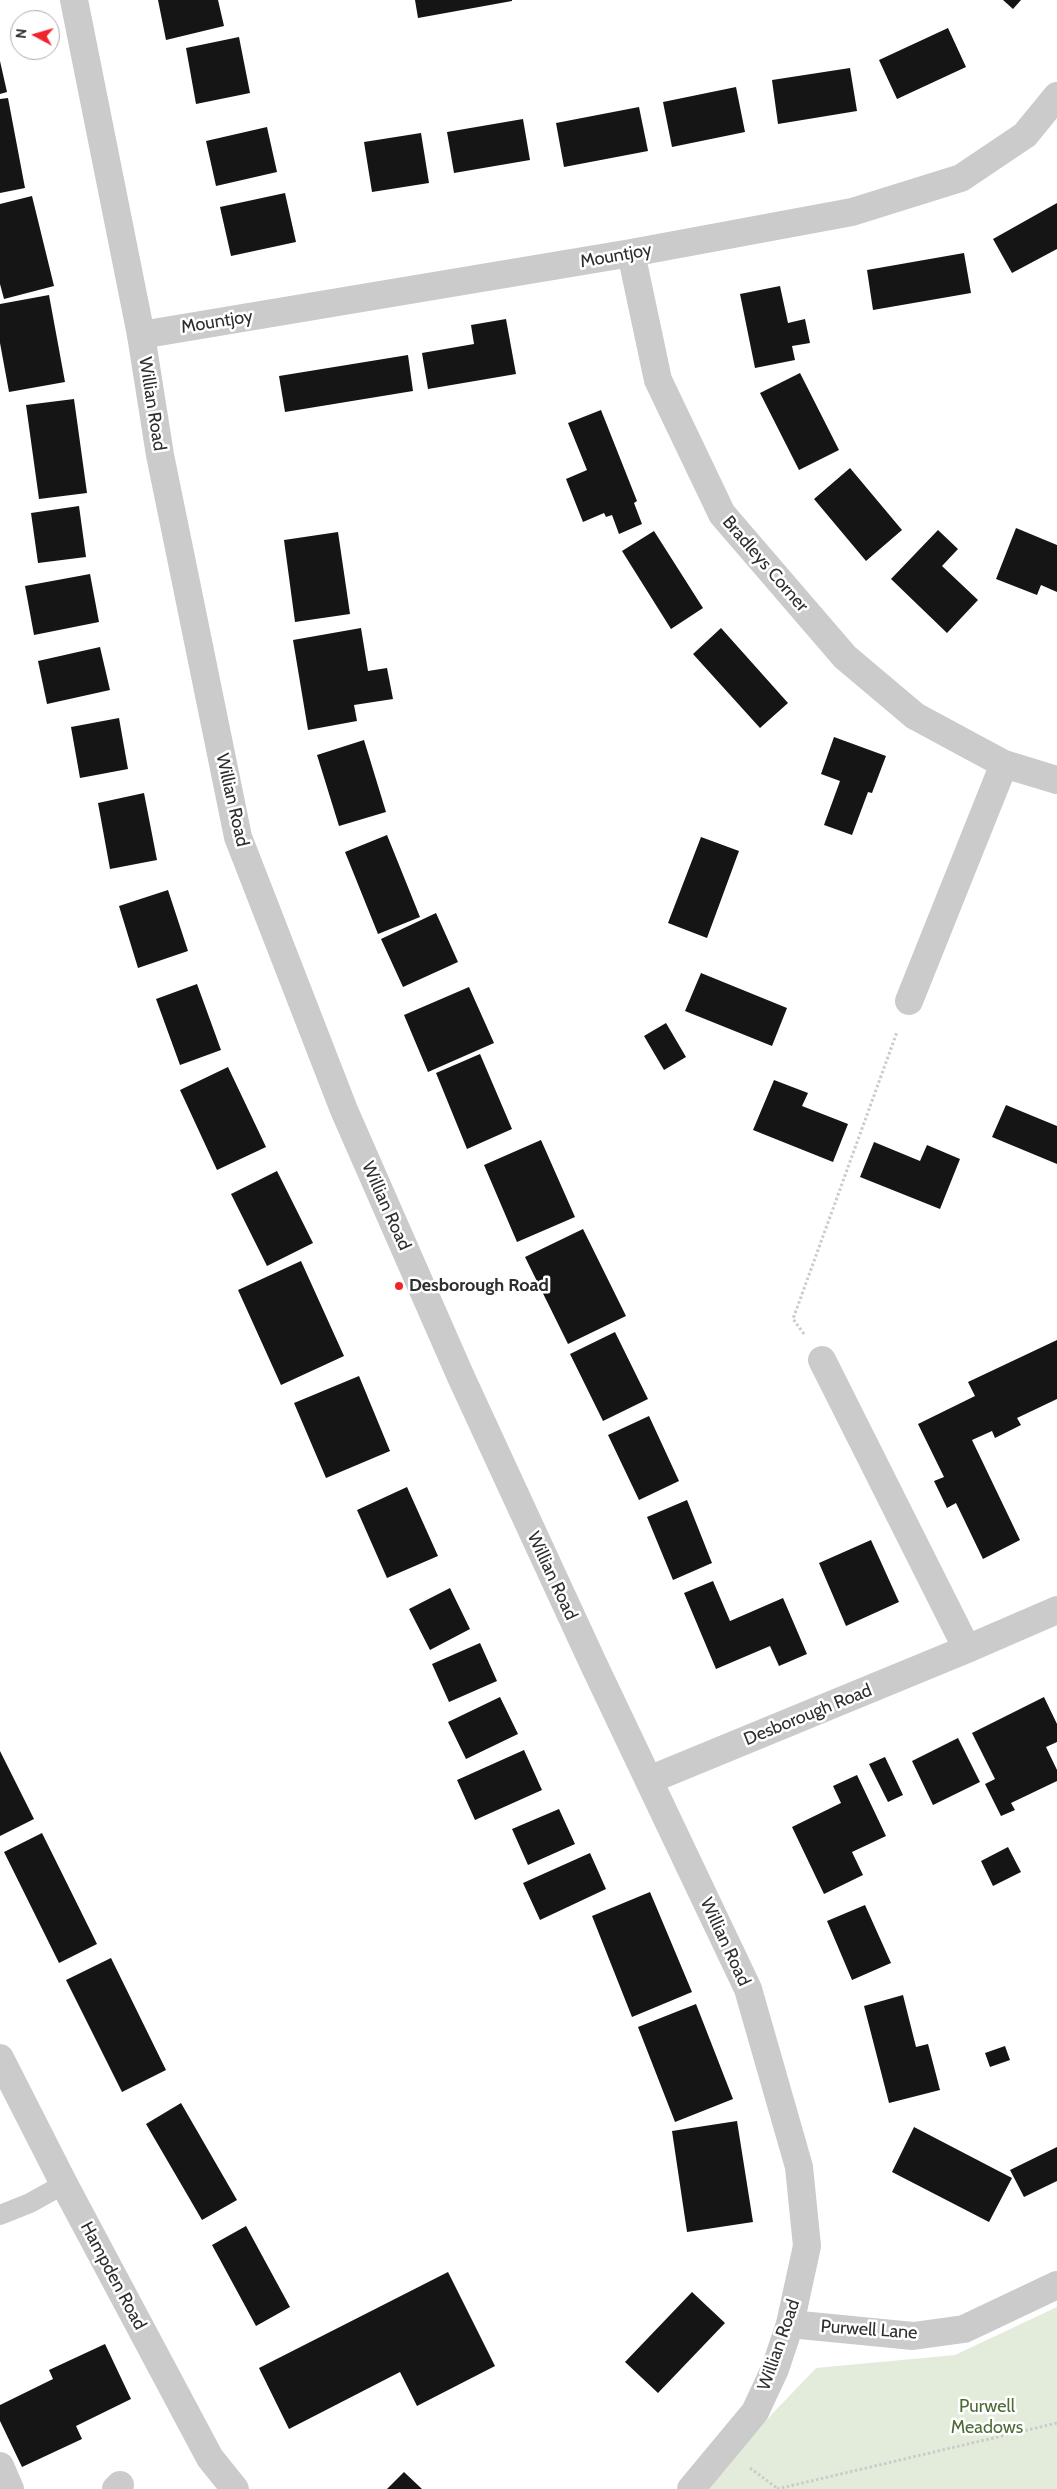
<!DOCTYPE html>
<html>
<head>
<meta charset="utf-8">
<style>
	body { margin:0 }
	#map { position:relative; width:1057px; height:2489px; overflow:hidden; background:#fff; font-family:Cabin,sans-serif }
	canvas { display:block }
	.north { position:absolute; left:10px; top:10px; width:50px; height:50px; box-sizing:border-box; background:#fff; border:1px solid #ababab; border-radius:50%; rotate:276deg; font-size:14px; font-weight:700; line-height:20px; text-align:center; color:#2e2e2e }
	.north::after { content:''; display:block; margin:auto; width:18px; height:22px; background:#ef252b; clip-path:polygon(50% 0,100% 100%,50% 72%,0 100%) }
</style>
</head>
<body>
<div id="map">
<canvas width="1057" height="2489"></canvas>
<div class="north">N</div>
</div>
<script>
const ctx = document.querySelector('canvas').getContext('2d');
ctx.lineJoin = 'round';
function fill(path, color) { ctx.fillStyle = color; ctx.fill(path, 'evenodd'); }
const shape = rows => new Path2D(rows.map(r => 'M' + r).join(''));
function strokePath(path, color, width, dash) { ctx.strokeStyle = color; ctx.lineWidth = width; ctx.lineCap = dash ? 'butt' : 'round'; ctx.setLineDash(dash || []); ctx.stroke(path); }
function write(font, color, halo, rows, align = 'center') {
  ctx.font = font + ' Cabin,sans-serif'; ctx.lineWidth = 5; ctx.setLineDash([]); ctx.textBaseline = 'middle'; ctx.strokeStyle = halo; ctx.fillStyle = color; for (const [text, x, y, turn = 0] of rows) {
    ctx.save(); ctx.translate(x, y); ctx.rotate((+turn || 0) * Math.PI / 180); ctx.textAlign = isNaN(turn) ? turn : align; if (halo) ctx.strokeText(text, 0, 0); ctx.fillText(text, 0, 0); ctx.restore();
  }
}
fill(shape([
	[1057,2307,1057,2489,707,2489,773,2413,816,2368,955,2355]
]), '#e3ecda');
fill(shape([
	[158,0,218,0,224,26,166,40],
	[415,0,512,0,512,1,418,18],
	[1003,0,1021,0,1013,9],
	[948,28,966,67,897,99,879,60],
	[239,37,250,93,196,104,186,48],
	[0,61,7,92,0,94],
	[850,68,857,111,778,124,772,80],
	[736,87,745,132,672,147,663,102],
	[8,98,25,188,0,193,0,99],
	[639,107,648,151,564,167,556,123],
	[523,119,530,160,454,173,447,132],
	[267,127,277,172,216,186,206,141],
	[421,133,429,183,372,192,364,142],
	[285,193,296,242,231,256,220,207],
	[32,196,54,286,4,299,0,284,0,204],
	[1057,203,1057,249,1012,273,993,239],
	[964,253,971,293,873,310,867,270],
	[780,286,788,323,805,319,810,343,792,346,795,360,755,368,740,294],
	[49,295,65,382,9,392,0,343,0,304],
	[506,319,516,374,428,389,422,353,474,344,471,325],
	[408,355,413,391,285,412,279,376],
	[800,373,839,450,799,470,760,393],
	[74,399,87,493,39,499,26,405],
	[601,410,637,501,634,503,642,524,619,534,612,515,606,517,604,513,583,522,566,479,587,470,568,423],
	[850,468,902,530,866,561,814,499],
	[79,506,86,557,38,563,31,513],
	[1016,528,1057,545,1057,592,1041,585,1037,595,996,579],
	[938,530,958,549,942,566,978,600,947,633,891,579],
	[654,531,703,608,671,629,622,551],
	[338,532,350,614,295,622,284,540],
	[90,574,99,622,34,635,25,586],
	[361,628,368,671,387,668,393,699,354,705,357,721,308,730,293,640],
	[721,628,788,703,760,728,693,654],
	[100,647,110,690,47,704,38,661],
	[119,718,128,769,80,778,71,727],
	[834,737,886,756,872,793,868,792,852,835,824,825,840,781,821,774],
	[364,740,386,812,339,826,317,755],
	[144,793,157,860,110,869,98,803],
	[387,835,420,917,378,934,345,852],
	[701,837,739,851,707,938,668,923],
	[168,890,188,951,138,968,119,906],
	[436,913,458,962,403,987,381,939],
	[701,973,787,1008,772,1046,685,1011],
	[197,984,221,1050,180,1065,156,999],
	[469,987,494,1043,428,1072,404,1015],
	[666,1023,686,1057,664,1070,644,1036],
	[480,1054,512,1129,467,1149,436,1073],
	[228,1067,266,1147,217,1170,180,1090],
	[774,1080,808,1093,802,1106,848,1124,833,1162,753,1130],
	[1006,1105,1057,1126,1057,1164,992,1137],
	[541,1140,575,1217,517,1242,484,1165],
	[874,1142,920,1161,927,1145,960,1159,940,1209,860,1177],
	[277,1171,313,1243,267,1266,231,1194],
	[583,1229,626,1316,568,1344,525,1257],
	[301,1261,344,1356,281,1385,238,1290],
	[615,1332,648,1399,603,1421,570,1354],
	[1057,1340,1057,1399,1017,1418,1021,1425,995,1438,992,1431,972,1440,1020,1540,983,1559,956,1503,947,1508,934,1481,944,1477,918,1424,975,1396,968,1382],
	[359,1376,390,1451,326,1478,294,1403],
	[649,1416,679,1481,639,1500,608,1435],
	[407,1487,438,1556,387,1578,357,1510],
	[687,1500,712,1563,673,1580,647,1517],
	[871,1540,899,1602,846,1626,819,1563],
	[713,1581,730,1621,783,1598,807,1654,779,1666,770,1646,716,1669,684,1593],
	[450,1588,470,1629,430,1650,409,1609],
	[480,1643,497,1681,449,1702,432,1664],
	[500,1697,518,1734,466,1759,448,1722],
	[1044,1697,1057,1724,1057,1742,1046,1747,1057,1770,1057,1781,1011,1803,1015,1810,1001,1816,985,1784,995,1779,972,1733],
	[958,1738,980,1782,933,1805,912,1761],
	[524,1750,542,1790,475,1820,457,1780],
	[0,1751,34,1819,0,1836],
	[885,1757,903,1795,888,1802,869,1764],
	[857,1775,886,1836,852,1852,863,1875,824,1894,792,1827,841,1803,833,1786],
	[559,1809,575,1844,528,1865,512,1829],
	[42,1833,97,1944,59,1963,4,1852],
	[1008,1847,1021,1872,993,1886,981,1861],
	[590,1853,606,1889,540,1920,523,1883],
	[650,1892,692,1992,632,2017,592,1916],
	[865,1905,891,1963,852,1980,827,1921],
	[111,1958,166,2070,122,2092,66,1980],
	[903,1995,916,2047,928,2044,940,2090,889,2103,864,2006],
	[696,2004,733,2099,675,2122,638,2027],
	[1005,2046,1010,2060,990,2067,985,2053],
	[181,2103,237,2200,202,2220,146,2124],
	[737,2121,753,2222,687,2232,672,2131],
	[914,2127,1012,2178,989,2222,892,2172],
	[1057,2147,1057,2181,1024,2197,1010,2170],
	[246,2226,290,2307,256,2326,212,2245],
	[448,2272,495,2366,417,2406,400,2372,289,2429,259,2368],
	[692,2292,725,2323,658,2393,625,2362],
	[105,2344,131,2399,76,2426,82,2439,22,2467,0,2421,0,2405,53,2379,49,2370],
	[404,2472,422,2489,387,2489]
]), '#151515');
strokePath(shape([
	[804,1334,793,1319,897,1032],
	[750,2468,777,2488],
	[777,2489,1057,2423]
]), '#cbcbcb', 3, [2.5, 2.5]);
strokePath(shape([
	[0,2215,30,2203,64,2184]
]), '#cbcbcb', 20);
strokePath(shape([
	[631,253,658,380,722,514,845,657,915,716,1004,764,1057,780],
	[141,335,631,253,852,212,961,178,1025,135,1057,96],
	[909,1001,1004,764],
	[822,1360,967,1649],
	[649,1780,967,1649,1057,1610],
	[0,2058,64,2184,210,2458,235,2489],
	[790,2324,913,2336,964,2329,1057,2285],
	[0,2466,10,2489],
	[116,2489,120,2485]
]), '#cbcbcb', 28);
strokePath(shape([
	[74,0,141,335,160,455,238,837,344,1110,461,1377,593,1663,748,1989,799,2167,807,2246,790,2324,775,2369,755,2412,691,2489]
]), '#cbcbcb', 28);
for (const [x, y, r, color] of [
	[399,1286,5,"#ef252b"]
]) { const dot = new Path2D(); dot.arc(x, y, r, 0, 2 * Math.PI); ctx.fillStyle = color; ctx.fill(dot); strokePath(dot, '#fff', 2); }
write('18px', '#2e2e2e', '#fff', [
	["Mountjoy",616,256,-10],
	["Mountjoy",217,322,-9],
	["Willian Road",152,404,81],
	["Bradleys Corner",765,564,49],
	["Willian Road",232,800,77],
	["Willian Road",386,1206,66],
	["Willian Road",552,1576,65],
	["Desborough Road",808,1715,-22],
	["Willian Road",725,1942,65],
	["Hampden Road",113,2276,62],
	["Purwell Lane",869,2330,4],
	["Willian Road",779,2345,-71]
]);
write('bold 18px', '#2e2e2e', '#fff', [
	["Desborough Road",409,1286]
], 'left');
write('18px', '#4e6c38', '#fff', [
	["Purwell",987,2407],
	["Meadows",987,2428]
]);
</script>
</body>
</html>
